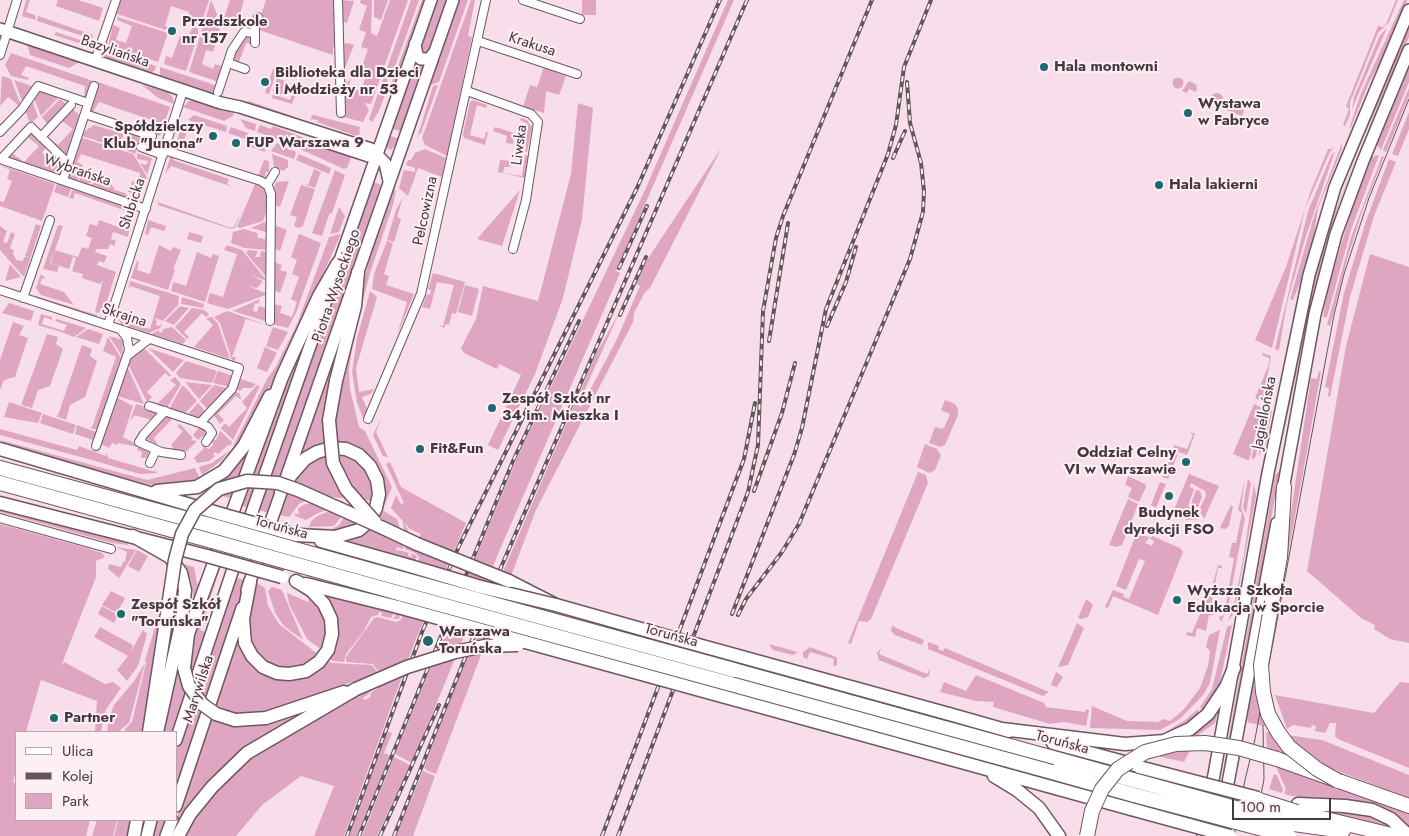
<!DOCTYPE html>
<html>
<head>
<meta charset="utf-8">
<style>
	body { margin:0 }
	#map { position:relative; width:1409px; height:836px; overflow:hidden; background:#f8deea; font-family:Jost,sans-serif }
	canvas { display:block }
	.legend { position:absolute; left:15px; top:731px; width:162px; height:90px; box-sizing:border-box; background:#feeff5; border:1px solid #b4a6ac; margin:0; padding:6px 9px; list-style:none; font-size:15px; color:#44393e }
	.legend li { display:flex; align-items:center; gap:10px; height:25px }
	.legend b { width:25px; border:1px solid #b4a6ac }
	.scale { position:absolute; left:1232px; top:798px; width:99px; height:22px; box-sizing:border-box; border:2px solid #44393e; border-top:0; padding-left:6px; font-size:15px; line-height:18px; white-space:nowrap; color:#44393e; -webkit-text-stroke:4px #feeff5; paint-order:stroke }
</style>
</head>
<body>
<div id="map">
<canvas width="1409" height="836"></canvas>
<ul class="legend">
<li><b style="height:6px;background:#fff"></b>Ulica</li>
<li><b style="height:6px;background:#63565c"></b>Kolej</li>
<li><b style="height:14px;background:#dfa6c1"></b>Park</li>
</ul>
<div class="scale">100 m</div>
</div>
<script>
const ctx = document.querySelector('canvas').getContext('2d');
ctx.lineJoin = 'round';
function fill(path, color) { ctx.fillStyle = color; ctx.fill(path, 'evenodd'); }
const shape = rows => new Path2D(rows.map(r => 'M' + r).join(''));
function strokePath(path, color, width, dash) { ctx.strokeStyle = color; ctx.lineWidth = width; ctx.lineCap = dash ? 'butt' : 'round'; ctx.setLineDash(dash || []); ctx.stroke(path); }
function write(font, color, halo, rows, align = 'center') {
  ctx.font = font + ' Jost,sans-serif'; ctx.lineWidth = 4; ctx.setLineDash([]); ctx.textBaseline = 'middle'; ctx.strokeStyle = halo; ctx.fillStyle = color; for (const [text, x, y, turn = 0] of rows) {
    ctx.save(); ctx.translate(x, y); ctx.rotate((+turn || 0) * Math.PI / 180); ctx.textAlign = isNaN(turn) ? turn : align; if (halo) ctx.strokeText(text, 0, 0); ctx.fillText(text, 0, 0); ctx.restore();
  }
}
fill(shape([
	[26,0,30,0,26,12,35,15,36,20,22,16],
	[58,0,78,0,103,8,99,21,56,6],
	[121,0,209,0,202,21,198,25,193,22,195,14,191,23,186,21,189,12,171,6,165,26,173,29,172,32,117,14],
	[211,0,217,14,215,21,206,17],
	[230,0,244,0,239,18,232,16,229,26,222,23],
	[266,0,336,0,337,48,333,47,333,55,259,30,257,27],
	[340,0,354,1,347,23,344,22,342,29],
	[361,0,372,0,371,33,377,36,390,0,408,0,371,104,365,103,369,110,363,122,343,117,342,80,348,82,352,77,348,87,361,91,366,75,360,73,368,49,361,47,366,32,359,30,367,6,360,3],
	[374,0,388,0,381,20,374,17],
	[411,0,419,0,390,80,387,68],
	[422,0,427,0,402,70,392,90,391,85],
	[437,0,449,0,430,54,424,57,420,50],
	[457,0,468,0,439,82,430,85,434,65],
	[471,0,475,0,468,36,472,37,447,156,425,145,422,138],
	[582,0,596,0,596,15,582,15],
	[728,0,734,0,616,271,620,273,498,554,412,763,395,754,517,458,644,192],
	[1396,0,1398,0,1389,22,1378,33,1350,102,1350,115,1345,126,1343,125,1349,109,1346,106,1378,26,1383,27,1386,24],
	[1404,0,1407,0,1384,55,1369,83,1351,127,1349,129,1361,93],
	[38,16,93,35,92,39,37,21],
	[118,17,168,33,158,62,108,45,113,25,120,28,116,40,126,43,132,26,117,20],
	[204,23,220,29,213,52,206,50,202,64,213,69,215,64,224,67,219,82,189,72],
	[193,26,198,28,198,35,186,71,164,64,166,56,172,58,180,36,183,38,189,35],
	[1409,26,1409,37,1365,134,1365,133],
	[1387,28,1360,90,1352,110,1354,97,1380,35],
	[56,32,83,41,82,44,54,35],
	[245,34,253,36,250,44,246,43,238,65,233,63,231,57],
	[27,43,81,61,69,68,30,55],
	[347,43,354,45,343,73,342,45],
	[104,49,156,66,155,70,150,74,109,60,105,56],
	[11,53,93,81,88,101,75,97,76,94,84,97,85,86,26,66,21,75,29,78,28,80,11,76,5,65],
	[415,56,427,63,403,132,390,128],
	[1409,66,1409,82,1381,150,1377,145],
	[160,67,218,86,214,96,160,77],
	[544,67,566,76,559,95,546,91,544,113,523,107,530,85,537,87],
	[273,69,277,71,269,94,265,93],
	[386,71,388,87,379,111,372,122,369,119],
	[2,76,11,79,22,108,8,97,0,106],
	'1172.5 83a5.5 5.5 0 1 1 11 0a5.5 5.5 0 1 1-11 0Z',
	[277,78,288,82,283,95,273,91],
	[14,80,35,87,23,103],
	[1189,81,1197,85,1196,92,1189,89,1187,93,1182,91],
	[98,82,170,107,160,136,147,132,148,130,156,133,157,122,99,102,93,112,101,114,100,116,87,111],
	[142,85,167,92,172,96,174,104,158,98],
	[438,85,421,133,418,135,433,86],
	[39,88,58,98,41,116,33,96],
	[1409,88,1409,96,1386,152,1383,150],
	[294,90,297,91,292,104,272,98,273,94,290,100],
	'1211 99a6 6 0 1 1 12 0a6 6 0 1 1-12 0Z',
	[1229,97,1246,105,1242,116,1222,108],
	[32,99,38,117,30,124,25,109],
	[60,99,68,106,49,126,42,117],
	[195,100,234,113,233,116,224,121,183,107,189,101],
	[473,100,487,105,486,108,477,105,470,135,484,139,486,132,488,132,485,145,464,138,463,134,470,102],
	[249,101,295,117,295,118,244,103],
	[578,103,593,108,582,219,563,298,535,374,498,450,488,445,521,375,499,364,497,369,464,353,461,348,476,319,483,286,538,301,571,174],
	[70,107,82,117,68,160,44,136,53,127,54,128,47,137,58,145,73,129,62,121,58,125,56,123],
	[1409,112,1409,129,1398,156,1392,154],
	[194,115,227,126,226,132,188,120],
	[313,115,360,127,359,137,317,122,318,120,310,119],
	[521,118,527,120,532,127,527,152,525,152,528,124,520,120],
	[240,119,256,124,255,131,246,128],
	[183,123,189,125,182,146,177,141],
	[94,125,123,134,124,135,116,147,79,135],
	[260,125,271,129,273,126,352,156,347,168,344,169,280,140,257,132],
	[231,127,248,133,248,140,228,133],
	[495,127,514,133,513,144,506,143,507,136,493,131],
	[31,129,48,145,42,153,52,159,56,154,66,162,62,177,5,158,18,143,20,145,12,153,24,162,39,146,25,135],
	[132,131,142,135,135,154,119,147,121,142],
	[387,135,400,139,391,150,387,148],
	[257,136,266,139,265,152,251,147],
	[79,137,133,154,147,177,143,188,131,185,132,181,139,183,140,173,81,154,77,162,83,165,82,168,70,164],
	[277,143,296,152,294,159,271,151],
	[1342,143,1342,149,1318,208,1313,240,1300,283,1293,300,1290,299,1314,216],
	[722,147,650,288,645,292,634,313,633,322,536,510,436,774,428,771,424,768,464,663,597,352,620,311,578,405,581,407,616,341,640,286,635,283,647,260],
	[1333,147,1334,147,1329,154,1305,209,1272,348,1255,340,1286,267,1310,193,1328,149,1332,149],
	[425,149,446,158,442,177,418,168,408,196,399,188,404,170,415,172,415,168,406,165,408,160,411,160,415,153],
	[1335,151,1305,239,1287,303,1279,350,1275,349,1308,211,1331,156],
	[137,153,152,158,147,175,140,163,146,165,148,161,137,159],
	[1357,153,1338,206,1311,307,1278,459,1313,283,1329,228],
	[272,154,288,160,288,167,283,171,274,167],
	[299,154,331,168,329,174,296,160],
	[171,155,174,156,173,160,229,179,227,184,233,187,171,166,165,174],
	[525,155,528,156,525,178,498,172,500,160,511,161,510,167,504,167,503,173,522,176],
	[1379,155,1351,230,1327,317,1323,317,1327,291,1352,209,1372,157],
	[1382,156,1384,157,1362,212,1347,260,1330,326,1327,325,1351,237],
	[1389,159,1396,162,1374,216,1350,297,1330,397,1328,396,1329,388,1325,387,1344,293,1366,221],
	[264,160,269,161,269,172,266,172,265,175,267,177,263,179,258,176],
	[0,165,55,184,42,221,0,206,0,201,4,202,12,181,7,179,10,170],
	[69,167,82,170,77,183,65,178],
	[314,169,321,172,315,188,303,184,308,185],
	[335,170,345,175,332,213,329,214,322,236,312,233],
	[83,171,94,175,91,182,85,186,78,183],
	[103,178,108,179,115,190,125,193,133,203,88,186],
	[58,181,72,186,68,197,54,192],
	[289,181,280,207,274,205,273,191,276,182],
	[371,181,381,185,362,240,359,257,270,513,257,510],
	[256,182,262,184,268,194,268,206,263,221,240,228,237,227],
	[301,185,315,189,303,226,298,228,294,226,297,217,290,215],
	[74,186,82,192,109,199,131,209,137,209,135,214,75,193,73,199,69,198],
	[129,187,142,192,138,204,131,198,132,193,128,192],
	[393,189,396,190,393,205,370,273,355,331,349,369,350,389,359,427,365,431,392,487,385,505,381,504,379,477,333,442,333,429,340,378,370,257],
	[520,190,502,246,477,239,491,223],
	[159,195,158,202,231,228,234,227,242,210,235,228,231,229,158,205],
	[403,197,397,217,401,219,394,242,387,240,396,210],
	[339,207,345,216,339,232,330,234],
	[99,220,129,231,128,237,113,232,111,239,116,241,114,246,110,244,108,249,96,249,95,252,107,256,104,263,99,261,97,265,116,272,104,310,97,313,95,312,103,280,100,284,82,278,83,274,72,271,76,258,61,252,73,257,69,269,51,263,54,250,50,263,59,266,57,272,43,269,58,225,63,226,55,250,78,257,82,247,88,249,92,238,86,236,90,224,97,226],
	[148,220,166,226,164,231,151,227,148,235,145,234],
	[264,222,268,224,266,232,251,228],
	[36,224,41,226,24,277,0,250,0,226,7,231,3,242,7,243,11,232,15,234,10,248,14,250,13,253,16,260,23,261,24,257,28,257,25,256],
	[274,225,287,230,280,251,274,248],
	[244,229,257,233,258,238,265,239,268,250,244,248,231,243,233,232],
	[189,232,203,236,201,243,187,239],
	[299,234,321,243,296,313,288,328,272,324,272,305,275,304,282,306,280,313,292,317,297,302,291,299,299,277,292,274,297,260,291,257],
	[341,234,289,351,242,441,235,449,233,446,267,379,275,368,297,324,329,237],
	[387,241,393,243,384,274,389,276,386,285,414,294,397,335,407,302,372,289,374,274],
	[159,245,171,251,173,247,181,250,173,269,175,270,168,290,131,278,137,261,139,262,137,270,150,274],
	[227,245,242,250,267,281,251,275,263,281,257,288,248,286,268,294,228,309,207,303,210,293,223,297,237,254,224,250],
	[248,250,258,251,255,257,260,257,261,251,268,252,268,279,246,253],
	[197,252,211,258,213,254,219,256,205,302,171,291,173,282,186,286],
	[1370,254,1409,267,1409,643,1390,639,1374,629,1375,625,1361,618,1307,571,1346,346],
	[274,262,282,265,280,270,287,272,280,293,272,289],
	[10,264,21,277,5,281],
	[433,273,465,282,456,314,452,313,449,325,446,324,444,328,438,325,443,326,454,285,437,282,430,309,422,307,427,294,430,295,431,290,428,289],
	[41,274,46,279,42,278,40,284,64,292,74,305,41,295,36,288],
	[130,281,179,296,178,305,163,321,154,318,157,321,156,325,159,326,162,323,160,328,149,333,121,324,118,318,120,313,120,320,150,329,160,296,130,286,128,290],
	[465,285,479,289,472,316,458,312],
	[370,291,377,297,356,368,359,392,374,389,371,394,362,397,368,411,364,420,357,403,352,372,357,338],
	[36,296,97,315,97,319,35,298],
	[182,297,204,304,203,308,181,304],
	[322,297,250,508,240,505,279,400],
	[260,299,258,304,255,303,253,311,257,312,259,306,268,309,268,322,233,311],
	[9,303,34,311,31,321,2,313],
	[351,304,324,421,325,445,297,462],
	[180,306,189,308,174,325,165,321],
	[192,308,204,310,209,314,206,317,202,313,184,332,189,337,187,339,175,327],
	[227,311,270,326,246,319,232,357,236,357,235,361,232,360,220,323,214,317],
	[41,314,52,317,52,320,44,317,42,324,64,331,67,325,55,321,57,319,86,328,74,337,64,333,38,325],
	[212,317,218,324,230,359,194,347,213,325,206,318],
	[13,322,24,326,19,335,28,338,15,377,4,380,0,390,0,360],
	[172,327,186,340,183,344,151,334,159,330,159,332,162,333,163,329],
	[273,327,288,332,278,350,266,346],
	[88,329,103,334,99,344,76,337],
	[47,334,58,337,56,344,63,349,50,386,38,390,32,408,21,405],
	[109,336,123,340,122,356],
	[108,337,121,358,97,430,90,428,92,427,116,357,103,351],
	[82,345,92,349,90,356,97,361,85,397,70,405,66,420,56,416,58,415],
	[142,346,171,375,170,377,165,373,147,392,152,397,147,402,128,364,132,356],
	[265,347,277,353,267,372,257,368],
	[148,348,184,360,173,372],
	[1263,353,1271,356,1263,402,1255,398,1269,364,1269,358,1262,355],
	[186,361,217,371,212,383,180,378,176,373],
	[127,366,144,404,117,396],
	[218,371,233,376,230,387,213,383],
	[1319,371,1321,372,1267,673,1311,378,1317,379],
	[175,377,181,384,167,408,153,404,155,402,157,404,176,385,170,380],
	[238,378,256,384,252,388,243,388,240,391,234,388],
	[185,382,212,385,199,399],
	[214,385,230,389,209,411,200,401],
	[257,385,260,386,233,440,221,428,225,423,229,427,247,408,242,402],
	[182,386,184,386,197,401,183,415,169,409],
	[233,390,240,394,241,400,236,396,218,414,224,420,220,424,213,414],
	[116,397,133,406,123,437,149,450,147,458,141,458,142,452,137,450,138,447,118,443,117,445,112,443,109,448,101,444],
	[272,399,233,499,216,494,210,486],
	[945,400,955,404,958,409,958,415,945,445,940,447,929,443,935,427,942,429,945,426,950,414,941,410],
	[9,402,42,413,38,423,4,417],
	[198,403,207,413,198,420,187,415],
	[136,404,158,411,159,413,154,421,135,415,130,421],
	[1254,404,1262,408,1249,460,1247,460,1233,454],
	[1264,409,1256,456,1252,460,1252,455],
	[1269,410,1272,411,1265,445,1258,457],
	[43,414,76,425,73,434,40,423],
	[168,415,180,418,177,421,173,418,154,438,158,445,149,441,145,436,164,416],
	[382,416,376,432,388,457,383,456,373,435],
	[180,424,193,438,191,440,197,441,184,454,163,451,162,448,170,452,173,447,171,445,183,431,177,426],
	[77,425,96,432,93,440,75,434],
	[201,425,209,434,206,439,202,436,198,440,193,435],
	[0,429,77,450,79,446,106,456,107,453,108,458,156,472,155,467,157,473,140,474,88,459,0,435],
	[220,431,232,442,231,445,228,445,218,454,215,452,213,454,215,456,209,461,197,463,194,458,204,448,202,445,209,449,213,445,212,439,216,440],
	[1190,432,1195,434,1187,455,1173,450,1174,445,1187,449,1193,435],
	[0,440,147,480,195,468,201,481,164,486,147,484,5,446,5,443],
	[925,444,937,449,941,455,935,470,929,473,917,467],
	[230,450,221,461,202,475,199,467,212,463],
	[333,451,360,461,374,483,373,502,359,498,349,499,325,496,309,499,299,504,289,517,280,515,290,488,306,462],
	[1173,452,1178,454,1168,479,1162,477],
	[390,462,401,487,466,523,415,641,344,836,314,836,334,786,301,776,262,805,236,836,183,836,212,792,261,748,368,690,370,693,363,698,365,700,370,697,371,692,377,689,380,674,373,664,346,662,346,657,374,618,377,617,396,622,401,620,419,557,415,553,405,549,409,532,419,537,421,534,410,529,391,508,396,495,401,504,404,503,386,464],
	[1280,470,1244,667,1222,776,1272,492,1275,475],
	[918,472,926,475,928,483,871,619,867,622,859,621,851,644,848,643],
	[1189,474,1219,486,1204,519,1199,510,1206,496,1205,491,1191,483,1190,487,1194,489,1188,506,1196,510,1200,519,1187,520,1173,512],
	[1128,476,1145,484,1146,487,1139,502,1128,497,1132,488,1125,485],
	[1245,479,1241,508,1245,518,1228,607,1221,622,1219,617,1224,615,1234,558,1229,557,1232,543,1236,543,1242,513,1238,510],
	[1248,479,1251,483,1246,514,1243,507],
	[1160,482,1166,484,1156,508,1151,505],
	[1254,483,1256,496,1234,613,1228,621,1234,605,1244,554],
	[1196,490,1200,491,1202,497,1198,507,1196,507,1191,504],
	[326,499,343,501,343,504,316,514,306,520,295,516,295,513,299,515,298,509,303,505],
	[1128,499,1138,504,1122,545,1117,547,1109,545],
	[359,501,371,504,350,506,334,526,309,527,312,520,319,515],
	[1231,505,1233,506,1229,526,1225,529,1220,528],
	[355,506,373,507,349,531,316,532,298,527,332,529,339,525,346,514],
	[0,509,128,543,128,545,112,543,0,512],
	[380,509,397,519,401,531,405,534,402,519,408,530,403,549,397,547,396,551,399,550,409,553,408,556,412,557,411,553,417,556,399,619,393,619,396,615,393,614,391,618,381,616,382,612,379,612,378,615,371,617,364,631,346,654,344,662,333,661,328,658,335,643,316,590,397,611,411,561,338,541],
	[0,524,87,548,102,553,105,557,96,561,96,577,61,666,64,662,105,684,113,682,121,688,105,711,101,732,95,732,97,701,41,680,26,732,16,732,16,770,13,782,16,783,16,820,90,820,86,836,0,836],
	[1138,535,1150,537,1145,543,1152,546,1154,541,1150,539,1152,536,1180,548,1183,552,1158,615,1113,596,1108,608,1105,607,1113,590,1124,594,1123,597,1129,599,1145,561,1139,559,1126,590,1116,586,1135,537],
	[116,547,136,550,119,578,108,569,109,564,121,567,123,562,125,562,127,552],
	[137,550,148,556,139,572,128,566],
	[1219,561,1218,565,1222,566,1222,568,1218,568,1211,606,1215,607,1215,609,1210,608,1209,612,1214,615,1209,615,1206,631,1197,628,1195,637,1186,635,1188,632,1192,633,1213,583],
	[184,564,194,567,197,583,201,585,187,653,215,570,219,571,200,630,206,632,204,642,175,732,160,732,191,594,191,601,194,599,191,580],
	[178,576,182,598,153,732],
	[234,577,247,581,176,795,176,752],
	[257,583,265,588,268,606,279,624,319,655,298,669,272,667,256,655,247,629],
	[289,585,316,600,328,625,322,650,307,639,289,604,287,593,308,602,309,599],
	[272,587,282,590,303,640,284,626,275,613,268,591],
	[111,591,125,598,117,613,102,605],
	[1086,599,1093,605,1088,617,1081,619,1078,618],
	[102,606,118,615,114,623,98,614],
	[160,611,163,611,145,732,125,732,125,729,132,722,146,663,145,660],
	[1077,623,1084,628,1068,665,1058,667],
	[1232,625,1218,691,1198,719,1187,726,1202,711,1200,707,1212,689,1227,627],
	[892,626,924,640,922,645,895,635,891,631],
	[100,627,133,645,130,653,143,630,147,634,138,666,127,681,117,670,128,656,94,637],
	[239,629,268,674,327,660,332,663,372,665,378,673,233,724,338,696,264,738,171,836],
	[1220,630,1210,683,1203,695,1180,719,1160,730,1090,728,1092,706,1127,721,1158,722,1163,719,1170,721,1184,709,1200,688,1208,666,1210,651,1206,647,1209,635],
	[928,642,939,646,938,649,943,651,945,648,1049,692,1043,696,928,649],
	[769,644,798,652,793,655,773,650],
	[810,647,834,656,837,658,837,665,833,666,834,659,810,652,807,659,803,657,803,652],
	[881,648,879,654,927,674,930,668,929,676,924,678,879,660,877,653],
	[145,663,129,723,118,732,107,732,109,718,114,705,134,681],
	[1056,672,1063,677,1057,687,1051,685],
	[976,675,1044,703,1046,707,1085,712,1086,709,1089,710,1086,726,1064,722,1050,724,993,707,994,702,976,701,940,692,944,682,966,691],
	[1400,682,1409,683,1409,768,1338,739,1335,736,1336,723,1330,723,1325,733,1315,731,1316,726,1312,725,1311,728,1293,725,1287,729,1275,695,1374,713],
	[1252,686,1270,689,1278,722,1266,726,1249,723,1247,720],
	[1219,708,1215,723,1198,735,1184,762,1161,757,1158,754],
	[1198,709,1198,714,1189,722,1164,733,1185,720],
	[387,731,392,733,384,753,390,755,357,836,349,836],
	[1266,732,1322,740,1409,775,1409,798,1314,762,1409,810,1409,829,1399,819,1284,794,1286,789,1276,767,1268,764],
	[394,757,410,765,377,836,362,836],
	[423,771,435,776,413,836,396,836],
	[1274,774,1277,775,1283,790,1282,793,1269,789],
	[1305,808,1372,813,1401,833],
	[97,820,117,820,113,836,92,836],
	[118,820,132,820,129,836,114,836],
	[155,820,168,820,163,836,151,836]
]), '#dfa6c1');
const street = shape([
	[338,0,341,113],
	[523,0,580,19],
	[478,41,577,74],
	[255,43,255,27,258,17],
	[0,55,17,0],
	[95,61,116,0],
	[228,63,245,69],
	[467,91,531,114,538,122,526,200,513,249],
	[218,92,232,50,244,32,255,33],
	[85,114,152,136],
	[0,132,22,109,38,86,88,103],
	[41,137,71,105],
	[141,147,163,155],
	[164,150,261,181,268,186,271,194,270,321],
	[0,159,146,209],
	[1,159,31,127,68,163],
	[63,180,94,86],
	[267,185,275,172],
	[0,290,239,368,232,389,200,423,149,406],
	[23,298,50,220],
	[108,325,183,91],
	[127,356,149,339],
	[165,411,144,434,139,442,161,452,181,455],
	[368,419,421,294,486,0],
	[200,423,208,427,212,433,206,442],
	[96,446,129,350,127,338,121,330],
	[150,463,156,450],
	[0,518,111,549]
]);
const secondary = shape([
	[0,29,221,103,240,107,371,149,385,163,389,181],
	[415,44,417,55,421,59,429,59,434,53],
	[323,141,381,160],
	[1282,495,1315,314,1336,234,1363,161,1409,50],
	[247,590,453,0],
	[176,740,253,509,431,0],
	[176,806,242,608],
	[147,836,151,820],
	[166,836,172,820],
	[1203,836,1268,473,1309,275,1335,187,1409,10],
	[1218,836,1277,523]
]);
const primary = shape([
	[336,381,355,306,358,272],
	[0,449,221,514],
	[157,491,197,487,224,471,244,446,270,396],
	[281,491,291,475,305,459,317,452,331,448,346,449,359,455,370,466,377,480,379,494,376,508,370,520,359,530,335,537,296,535],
	[0,503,207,556],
	[383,528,417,544],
	[133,536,170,557,181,573,185,590,182,620,157,732],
	[321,541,410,566],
	[509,581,556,605,673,638],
	[250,582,243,619,245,643,252,656,263,667,277,673,289,674,306,671,319,662,328,650,332,634,331,619,324,604,311,590,296,581],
	[306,584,398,607],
	[184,668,188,634,282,377,319,296,338,263],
	[949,714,1009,731],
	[235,720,266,718,344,692],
	[1002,729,1125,744,1164,741,1190,729,1208,714,1226,687,1234,668],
	[149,732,164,634],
	[1053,743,1135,765],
	[896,744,1131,809],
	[994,776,1017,790,1039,808,1059,836],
	[1298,804,1345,806,1372,810,1391,819,1407,834],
	[134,836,137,820],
	[178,836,190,814,212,787,247,753,356,689]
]);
const highway = shape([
	[0,468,217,527],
	[0,483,212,541],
	[291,548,406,580],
	[287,562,402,594],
	[1272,602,1280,557,1284,487],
	[734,670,1137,781],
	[1277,759,1409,806],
	[1052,772,1134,795],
	[1297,812,1396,836],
	[1294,824,1343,831]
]);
strokePath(street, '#6d5761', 10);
strokePath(secondary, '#6d5761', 14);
strokePath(primary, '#6d5761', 15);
strokePath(highway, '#6d5761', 16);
strokePath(street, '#fff', 8);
strokePath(secondary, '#fff', 11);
strokePath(primary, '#fff', 12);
strokePath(highway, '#fff', 14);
strokePath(shape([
	[1234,836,1245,780,1255,739,1334,315,1344,274,1369,198,1409,99],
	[1256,836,1255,825,1264,779,1263,725]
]), '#63565c', 1);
const rail = shape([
	[893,158,905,131],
	[619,268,647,206],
	[620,315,646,257],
	[827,326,846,282,856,247],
	[769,341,788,223],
	[754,491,782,413,795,363],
	[732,614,794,455,802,428,826,309,888,154,896,125,904,67,931,0],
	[738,615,746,599,782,552,799,524,910,259,923,212,924,191,921,163,910,123,907,82],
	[347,836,422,632,459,546,637,188,720,0],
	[359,836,513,461,579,321],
	[380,836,439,705],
	[394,836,502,565,747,0],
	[602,836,744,459,755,403],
	[618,836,748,492,758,445,763,311,776,238,783,216,872,0]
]);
strokePath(rail, '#63565c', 4);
strokePath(rail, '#feeff5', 2, [5.5]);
const primaryBridge = shape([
	[336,381,329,420,333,463,346,489,375,522],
	[221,514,296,535],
	[417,544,509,581],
	[207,556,282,577],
	[410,566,481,587,556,605],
	[398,607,896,744],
	[164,634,175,560,182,534,195,510,219,489,247,481,278,483,298,490,383,528],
	[673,638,949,714],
	[184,668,189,686,202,704,216,714,235,720],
	[356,689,407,667,455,652,485,646,518,645],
	[1139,767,1258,798],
	[1131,809,1230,836]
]);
const highwayBridge = shape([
	[217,527,291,548],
	[212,541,287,562],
	[406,580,734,670],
	[402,594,1052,772],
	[1272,602,1261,665,1263,692,1268,714,1278,732,1289,747,1317,769,1338,781],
	[1137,781,1294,824],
	[1134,795,1289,836],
	[1249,797,1297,812],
	[1087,836,1092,811,1102,789,1118,769,1145,752,1176,744,1205,743,1239,748,1277,759]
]);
strokePath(primaryBridge, '#6d5761', 15, []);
strokePath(highwayBridge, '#6d5761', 16, []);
strokePath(primaryBridge, '#fff', 12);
strokePath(highwayBridge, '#fff', 14);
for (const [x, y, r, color] of [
	[172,31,5,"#1d6a6d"],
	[1044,67,5,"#1d6a6d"],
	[265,82,5,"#1d6a6d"],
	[1188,113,5,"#1d6a6d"],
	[213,136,5,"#1d6a6d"],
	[236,143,5,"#1d6a6d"],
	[1159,185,5,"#1d6a6d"],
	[492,408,5,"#1d6a6d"],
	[420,449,5,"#1d6a6d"],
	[1186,462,5,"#1d6a6d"],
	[1169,496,5,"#1d6a6d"],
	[1177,600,5,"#1d6a6d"],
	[121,614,5,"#1d6a6d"],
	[428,641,6,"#1d6a6d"],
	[54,718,5,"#1d6a6d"]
]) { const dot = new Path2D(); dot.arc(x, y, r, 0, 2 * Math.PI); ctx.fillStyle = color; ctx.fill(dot); strokePath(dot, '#feeff5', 2); }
write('bold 15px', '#44393e', '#feeff5', [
	["Przedszkole",182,22],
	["nr 157",182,39],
	["Hala montowni",1054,67],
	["Biblioteka dla Dzieci",275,73],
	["i Młodzieży nr 53",275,90],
	["Wystawa",1198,104],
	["w Fabryce",1198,121],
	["Spółdzielczy",203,127,"right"],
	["Klub \"Junona\"",203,144,"right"],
	["FUP Warszawa 9",246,143],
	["Hala lakierni",1169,185],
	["Zespół Szkół nr",502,399],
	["34 im. Mieszka I",502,416],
	["Fit&Fun",430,449],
	["Oddział Celny",1176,453,"right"],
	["VI w Warszawie",1176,470,"right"],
	["Budynek",1169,513,"center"],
	["dyrekcji FSO",1169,530,"center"],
	["Wyższa Szkoła",1187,591],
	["Edukacja w Sporcie",1187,608],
	["Zespół Szkół",131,605],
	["\"Toruńska\"",131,622],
	["Warszawa",439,632],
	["Toruńska",439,649],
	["Partner",64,718]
], 'left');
write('15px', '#44393e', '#feeff5', [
	["Krakusa",532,45,18],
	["Bazyliańska",115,52,19],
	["Liwska",520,145,-83],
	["Wybrańska",77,171,19],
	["Słubicka",133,204,-72],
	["Pelcowizna",426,211,-78],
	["Piotra Wysockiego",337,286,-71],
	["Skrajna",124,316,18],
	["Jagiellońska",1265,413,-79],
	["Toruńska",281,528,15],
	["Toruńska",671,636,15],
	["Marywilska",199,689,-72],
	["Toruńska",1062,743,15]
]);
</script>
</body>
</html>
